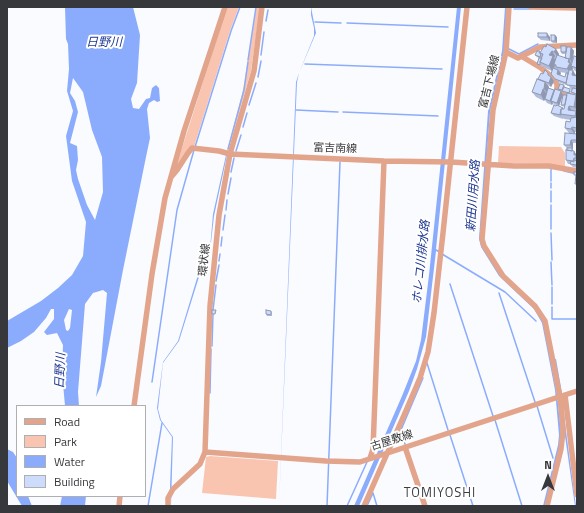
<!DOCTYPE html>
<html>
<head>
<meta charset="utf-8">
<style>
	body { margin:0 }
	#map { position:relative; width:584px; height:513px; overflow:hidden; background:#fafbfe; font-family:"Titillium Web",sans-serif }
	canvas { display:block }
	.frame { position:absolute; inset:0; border:8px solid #37383b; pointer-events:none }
	.legend { position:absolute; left:16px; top:405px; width:130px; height:92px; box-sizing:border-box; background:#fff; border:1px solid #afafb1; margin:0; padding:5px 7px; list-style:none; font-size:12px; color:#37383b }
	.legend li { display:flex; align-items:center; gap:8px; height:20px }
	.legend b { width:20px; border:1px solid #afafb1 }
	.north { position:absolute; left:528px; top:457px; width:40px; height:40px; -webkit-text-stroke:3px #fff; paint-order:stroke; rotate:0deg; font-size:11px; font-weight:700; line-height:16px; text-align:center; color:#37383b }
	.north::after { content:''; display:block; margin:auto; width:14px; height:18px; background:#37383b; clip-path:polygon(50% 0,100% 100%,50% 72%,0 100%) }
</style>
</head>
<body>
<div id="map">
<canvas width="584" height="513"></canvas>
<div class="frame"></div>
<ul class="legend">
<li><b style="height:5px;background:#e3a48c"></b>Road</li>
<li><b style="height:11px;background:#f9c5b1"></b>Park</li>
<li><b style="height:11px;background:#8bacfd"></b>Water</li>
<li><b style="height:11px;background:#cddbfd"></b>Building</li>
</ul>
<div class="north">N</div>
</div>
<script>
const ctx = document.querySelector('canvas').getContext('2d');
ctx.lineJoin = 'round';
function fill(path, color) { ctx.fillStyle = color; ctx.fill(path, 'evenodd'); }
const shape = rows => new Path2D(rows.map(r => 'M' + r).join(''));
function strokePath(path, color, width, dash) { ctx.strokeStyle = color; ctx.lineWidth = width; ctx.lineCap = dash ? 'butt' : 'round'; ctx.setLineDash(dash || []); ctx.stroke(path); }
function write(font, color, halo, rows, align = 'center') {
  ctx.font = font + ' "Titillium Web","Noto Sans JP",sans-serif'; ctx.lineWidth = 4; ctx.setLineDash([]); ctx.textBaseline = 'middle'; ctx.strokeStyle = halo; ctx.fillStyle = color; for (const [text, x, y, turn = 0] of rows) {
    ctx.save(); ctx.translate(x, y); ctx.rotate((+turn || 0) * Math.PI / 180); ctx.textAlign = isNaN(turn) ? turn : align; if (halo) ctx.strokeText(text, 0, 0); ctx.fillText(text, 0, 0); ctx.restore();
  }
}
fill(shape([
	[227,7,239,7,230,31,194,147,175,170],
	[256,7,260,7,251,71,228,151,227,151,243,90],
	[499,146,561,147,565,153,565,167,549,164,498,163],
	[210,456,278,461,276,499,202,493,206,457]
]), '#f9c5b1');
fill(shape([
	[65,7,133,7,140,35,137,83,131,99,133,108,139,109,146,99,150,98,152,88,156,85,159,88,160,101,157,102,154,100,149,103,147,109,150,138,146,157,123,270,105,365,101,386,96,397,101,362,107,293,103,290,93,293,85,304,78,392,79,406,65,406,62,372,63,345,57,333,47,335,44,332,54,319,54,309,51,309,46,318,34,332,21,341,7,348,7,321,41,301,58,288,72,275,83,256,86,222,72,181,66,136,73,111,67,91,69,69,68,44,66,39],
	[73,78,83,92,92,130,102,157,103,192,95,220,87,205,78,179,76,170,78,160,77,146,70,143,78,112,75,101,70,93],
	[69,309,72,310,70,328,68,331,66,330,64,320],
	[311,7,316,33,299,73,297,82,279,506,296,82,299,73,314,36,314,28,311,15],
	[457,7,461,7,436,249,443,253,443,255,436,251,426,337,417,369,409,391,359,506,354,506,402,396,416,361,421,340,429,275],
	[505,7,507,7,504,51,490,112,481,239,501,275,535,308,543,320,557,394,561,433,560,446,545,506,543,506,558,445,559,435,555,390,542,323,534,309,499,276,481,247,479,239,488,111,502,51],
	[226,155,227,155,214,216,210,251,203,264,179,341,163,363,158,409,161,420,173,437,171,506,170,486,172,437,160,420,157,408,163,362,178,341,201,265,210,249,213,214],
	[554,359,556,359,562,393,566,431,576,506,575,506],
	[7,449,13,452,17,458,17,496,28,496,32,506,22,506,7,481],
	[62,496,86,496,85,506,60,506]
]), '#8bacfd');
strokePath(shape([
	[514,9,530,9],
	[266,21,268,10],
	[315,22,341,23],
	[347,23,448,27],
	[509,49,519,54,538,44],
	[261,55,264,32],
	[248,60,256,7],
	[305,64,442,69],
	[258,77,261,61],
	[249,105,256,83],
	[296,110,338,112],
	[343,112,438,116],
	[243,127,247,113],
	[195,147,231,31,240,7],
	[228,149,244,90,248,62],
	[236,151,241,135],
	[564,171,577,174],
	[231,172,234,158],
	[551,181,551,169],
	[551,188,551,183],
	[551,191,551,202],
	[228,194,231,178],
	[226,210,227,200],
	[551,229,551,205],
	[223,230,225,215],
	[551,233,552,260],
	[221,246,222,237],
	[442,254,505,292,536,321],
	[219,261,220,254],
	[551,262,552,285],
	[216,281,219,265],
	[450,284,493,416],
	[552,287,552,304],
	[499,293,535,402],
	[552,307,552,319,577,319],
	[213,310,216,285],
	[212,346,213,314],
	[427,363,448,430],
	[152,382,177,210,194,150],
	[210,393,211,349],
	[537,406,553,458],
	[495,420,522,506],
	[450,435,473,506],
	[405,444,401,430,423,378],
	[373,493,377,506],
	[148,506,162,423],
	[327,506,340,162],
	[347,506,367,462],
	[367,506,373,493]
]), '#8bacfd', 1.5);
strokePath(shape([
	[531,7,577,8],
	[506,52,509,7],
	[521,56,541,68,552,77,557,84,557,91,577,98],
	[172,176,177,170,188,153,192,148,219,151,230,154,384,161,451,162,514,166,549,166,577,171],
	[565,395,577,495],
	[134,406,152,274,165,198,184,131,225,7],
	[405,447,425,506],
	[205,452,326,461,360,462,577,391],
	[370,458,373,449,384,161],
	[119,506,120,496],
	[168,506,168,498,173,489,200,464,205,452,210,306,219,215,230,154,254,71,262,7],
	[364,506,405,413,420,378,428,352,434,313,443,233,467,7],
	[547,506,561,449,563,431,560,397,545,321,535,306,503,276,484,246,482,239,493,110,506,52,518,58,540,47,577,45]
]), '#e3a48c', 5.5);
fill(shape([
	[538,37,550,37,550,41,541,40],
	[557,37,557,43,553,43,551,41],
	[571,47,574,51,572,63,571,63,572,64,577,57,577,72,575,71,573,68,572,70,577,76,577,112,576,111,577,113,577,132,575,132,575,134,577,134,577,143,573,143,573,151,574,151,577,156,577,168,573,167,570,164,568,164,566,160,567,148,564,145,569,133,565,128,570,122,571,120,564,119,563,118,563,119,554,116,551,113,556,105,554,104,553,103,552,105,547,103,545,100,544,101,536,97,532,92,539,80,543,74,548,73,554,81,551,87,548,85,549,87,549,88,563,95,559,106,564,109,565,107,562,106,561,105,567,94,560,90,558,89,564,85,565,87,571,91,570,94,573,94,571,92,572,90,571,90,569,86,558,82,551,74,552,71,543,67,542,65,541,66,537,64,539,58,537,57,535,55,540,52,556,49,559,54,558,56,565,58,566,54,562,54,561,52,567,48],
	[560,72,566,73,565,77,560,75,561,73],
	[271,311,272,312,272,316,267,316,266,314]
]), '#b0bcda');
fill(shape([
	[547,33,550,37,550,41,547,37],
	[555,35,557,37,557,43,555,41],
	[571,47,574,51,572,63,570,59],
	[556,49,559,54,558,57,554,52],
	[552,51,555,56,554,58,556,62,554,64,555,66,552,71,549,66,549,55],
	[569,59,572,65,572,67,573,68,571,74,567,69],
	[558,70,561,73,559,78,557,74],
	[573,70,576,76,575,80,572,75],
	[551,77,554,81,551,87,549,83],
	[545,82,549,87,548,94,544,89],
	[543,89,547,94,544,101,541,95],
	[554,90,556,94,551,101,553,103,552,105,550,101],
	[561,91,563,95,559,106,557,103],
	[576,95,577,96,577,110,574,107],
	[569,106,572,111,568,110],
	[576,111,577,113,577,119,575,116],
	[572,127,575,132,575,135,571,129],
	[571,140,573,143,573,149,570,145],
	[574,151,576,154,577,160,574,155]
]), '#9099b1');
const building = shape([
	[538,33,547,33,547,37,538,37,538,33],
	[551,35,555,35,555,41,551,41,551,35],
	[547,44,556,49,554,52,552,51,549,55,553,56,549,66,540,62,543,54,540,53,544,46,546,47,547,44],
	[561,46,566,46,566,52,561,52,561,46],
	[567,47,571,47,570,59,565,58,567,47],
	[537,51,540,51,539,53,541,53,540,57,535,55,537,51],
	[557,55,569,59,568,62,570,63,567,69,556,67,556,65,554,64,557,55],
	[574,56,577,57,577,68,571,66,574,56],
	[539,58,542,58,540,62,540,65,537,64,539,58],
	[553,68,558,70,557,74,565,77,566,73,568,73,566,83,555,79,551,74,553,68],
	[545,70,548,73,548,75,551,77,549,83,538,79,541,73,543,74,545,70],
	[569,70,573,70,572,75,577,76,577,86,567,85,566,83,569,70],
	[537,79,545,82,544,89,543,89,541,95,532,92,537,79],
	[560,84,564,85,562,90,558,89,560,84],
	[564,87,570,89,569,93,562,91,564,87],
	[548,88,554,90,550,101,545,99,548,88],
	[573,88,577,89,577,94,571,92,573,88],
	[555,89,561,91,557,103,551,101,555,89],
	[567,93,576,95,574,107,569,106,568,110,576,111,575,116,560,114,561,109,564,109,567,93],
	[563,95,567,95,565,105,561,105,563,95],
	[554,105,556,106,557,105,563,108,562,109,561,109,561,115,551,113,554,105],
	[577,117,577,128,572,127,571,129,565,128,566,121,570,122,571,118,577,117],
	[565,133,577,134,577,140,571,140,570,145,564,145,565,133],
	[567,148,572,148,572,151,567,150,567,148],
	[566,150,574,151,574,155,576,155,576,158,574,158,573,161,566,160,566,150],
	[574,160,577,161,577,165,570,164,571,161,574,162,574,160],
	[574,172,577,172,577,184,575,184,576,175,574,175,574,172],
	[212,310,216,310,215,314,212,314,212,310],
	[266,310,271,311,271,315,266,314,266,310]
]);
fill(building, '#cddbfd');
strokePath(building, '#9099b1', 1);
write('11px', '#37383b', '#fff', [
	["富吉下場線",490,82,-76],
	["富吉南線",335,149,2],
	["環状線",205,260,-84],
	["古屋敷線",392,441,-18]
]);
write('italic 12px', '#1c3690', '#fff', [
	["日野川",104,43],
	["新田川用水路",474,196,-86],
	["ホレコ川排水路",422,262,-84],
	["日野川",61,371,-88]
]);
ctx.letterSpacing = '1px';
write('13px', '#3a3d42', '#fff', [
	["TOMIYOSHI",440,494]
]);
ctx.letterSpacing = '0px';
</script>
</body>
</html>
